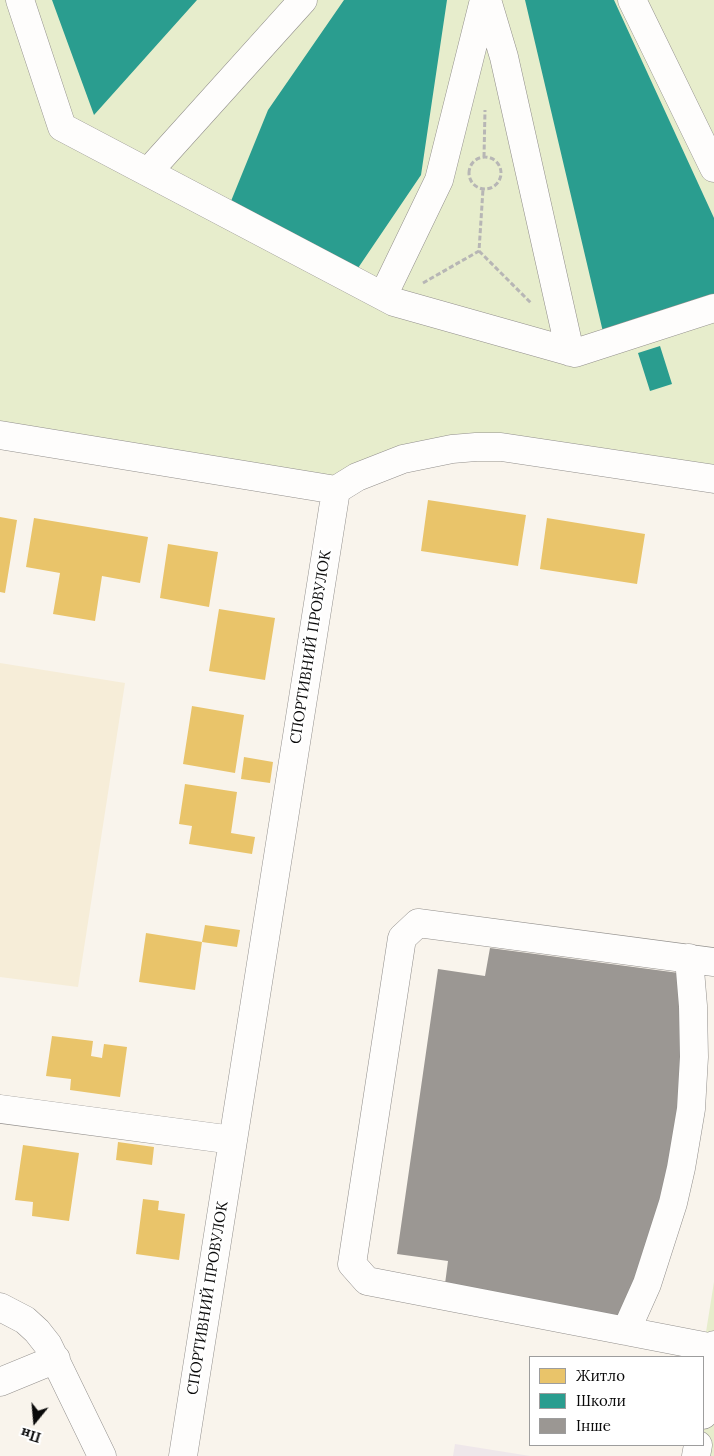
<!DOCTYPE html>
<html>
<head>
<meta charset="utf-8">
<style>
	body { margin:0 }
	#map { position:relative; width:714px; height:1456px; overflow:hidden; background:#f9f4ec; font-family:Lora,serif }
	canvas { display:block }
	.legend { position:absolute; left:529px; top:1356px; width:175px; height:90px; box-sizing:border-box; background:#fff; border:1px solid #9d9d9d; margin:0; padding:6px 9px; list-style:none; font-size:15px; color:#0a0a0a }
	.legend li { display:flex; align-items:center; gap:10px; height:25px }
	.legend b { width:25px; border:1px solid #9d9d9d }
	.north { position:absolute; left:10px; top:1396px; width:50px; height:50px; -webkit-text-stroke:4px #fff; paint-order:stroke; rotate:197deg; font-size:14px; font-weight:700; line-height:20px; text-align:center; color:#0a0a0a }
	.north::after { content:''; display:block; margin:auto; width:18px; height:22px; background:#0a0a0a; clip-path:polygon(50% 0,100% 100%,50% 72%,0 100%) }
</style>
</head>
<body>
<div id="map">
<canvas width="714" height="1456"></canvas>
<ul class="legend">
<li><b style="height:14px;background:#e9c46a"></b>Житло</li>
<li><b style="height:14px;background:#2a9d8f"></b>Школи</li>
<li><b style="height:14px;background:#9b9793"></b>Інше</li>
</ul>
<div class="north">Пн</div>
</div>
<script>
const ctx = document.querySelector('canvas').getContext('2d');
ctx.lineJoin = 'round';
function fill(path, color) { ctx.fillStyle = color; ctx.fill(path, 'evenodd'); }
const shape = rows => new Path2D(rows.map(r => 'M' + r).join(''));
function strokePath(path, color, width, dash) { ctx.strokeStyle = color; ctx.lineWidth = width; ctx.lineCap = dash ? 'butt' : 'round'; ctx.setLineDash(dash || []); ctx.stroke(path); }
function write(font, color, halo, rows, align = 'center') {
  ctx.font = font + ' Lora,serif'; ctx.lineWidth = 5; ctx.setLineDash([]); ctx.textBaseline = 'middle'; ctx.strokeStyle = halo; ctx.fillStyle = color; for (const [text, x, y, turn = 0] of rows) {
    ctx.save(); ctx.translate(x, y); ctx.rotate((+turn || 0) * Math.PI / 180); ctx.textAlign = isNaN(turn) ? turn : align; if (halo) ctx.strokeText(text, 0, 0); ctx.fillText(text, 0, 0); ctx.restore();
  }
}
fill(shape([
	[455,1444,530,1456,453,1456]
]), '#efe7ea');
fill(shape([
	[0,663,125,683,78,987,0,977]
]), '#f6edd8');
fill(shape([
	[0,0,714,0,714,469,503,437,336,490,0,435],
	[714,1282,714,1456,687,1456,703,1445,702,1357]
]), '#e7edcc');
fill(shape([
	[428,500,526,515,518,566,421,551],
	[0,517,17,520,5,593,0,592],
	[34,518,148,537,140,583,102,576,95,621,53,614,60,573,26,567],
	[547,518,645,534,637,584,540,569],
	[168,544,218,552,209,607,160,598],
	[219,609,275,618,265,680,209,671],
	[192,706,244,715,235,773,183,764],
	[244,757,273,762,270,783,241,779],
	[185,784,237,792,231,833,255,837,252,854,189,844,192,826,179,824],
	[205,925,240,930,237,947,202,942],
	[146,933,202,942,195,990,139,982],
	[52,1036,93,1041,91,1056,102,1058,104,1044,127,1047,120,1097,70,1090,71,1079,46,1076],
	[118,1142,154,1147,152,1165,116,1160],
	[23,1145,79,1153,69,1221,32,1216,33,1202,15,1200],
	[143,1199,159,1201,158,1210,185,1214,179,1260,136,1254]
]), '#e9c46a');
fill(shape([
	[52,0,197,0,94,115],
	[344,0,447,0,421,175,356,271,229,206,268,110],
	[525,0,614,0,714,218,714,295,603,332],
	[660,346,672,384,650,391,638,353]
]), '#2a9d8f');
fill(shape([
	[490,948,679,973,684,1059,672,1167,621,1317,445,1284,448,1261,397,1254,438,969,485,976]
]), '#9b9793');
const minor = shape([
	[20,0,62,127,394,302,575,353,714,308],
	[487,0,504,57,570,352],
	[632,0,714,168],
	[148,172,303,0],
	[383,296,439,180,484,0],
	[0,435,336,490],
	[336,490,357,477,403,459,452,449,476,447,501,447,714,479],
	[0,1109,233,1140],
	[0,1307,25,1320,37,1331,48,1345,102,1456],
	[626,1331,647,1284,673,1203,681,1168,691,1109,694,1057,693,1006,689,958],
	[714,1348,367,1281,352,1264,402,938,418,923,714,962],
	[0,1382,56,1359],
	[703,1415,714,1345],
	[183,1456,336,490],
	[696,1456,698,1445]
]);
strokePath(minor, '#928f8c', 29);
strokePath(shape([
	'469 173a16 16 0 1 1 32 0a16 16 0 1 1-32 0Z',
	[484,157,485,110],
	[479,251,532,304],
	[423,283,479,251,483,189]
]), '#b7b6b5', 3, [5, 2.5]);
strokePath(minor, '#fefdfc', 28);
write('15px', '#0a0a0a', '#fff', [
	["СПОРТИВНИЙ ПРОВУЛОК",311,647,-81],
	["СПОРТИВНИЙ ПРОВУЛОК",208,1298,-81]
]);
</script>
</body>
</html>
